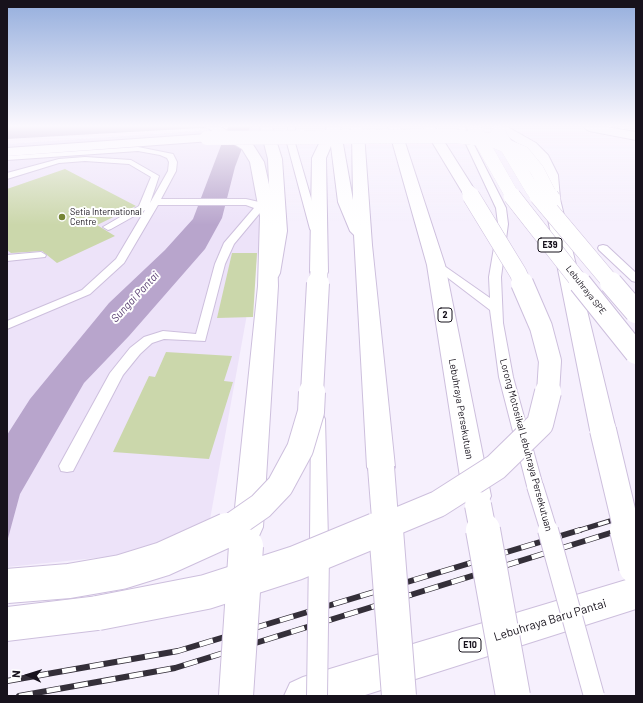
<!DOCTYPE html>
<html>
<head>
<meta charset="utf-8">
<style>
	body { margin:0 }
	#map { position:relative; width:643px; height:703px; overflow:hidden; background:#f6f0fd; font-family:Barlow,sans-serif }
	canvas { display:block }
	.frame { position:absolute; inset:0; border:8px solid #17121c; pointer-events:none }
	.north { position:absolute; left:8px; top:655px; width:40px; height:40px; -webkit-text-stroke:3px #fff; paint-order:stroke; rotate:274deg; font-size:11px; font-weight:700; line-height:16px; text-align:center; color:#17121c }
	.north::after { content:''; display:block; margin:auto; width:14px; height:18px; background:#17121c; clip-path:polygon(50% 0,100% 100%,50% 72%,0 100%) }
</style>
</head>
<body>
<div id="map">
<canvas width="643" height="703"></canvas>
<div class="frame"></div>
<div class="north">N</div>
</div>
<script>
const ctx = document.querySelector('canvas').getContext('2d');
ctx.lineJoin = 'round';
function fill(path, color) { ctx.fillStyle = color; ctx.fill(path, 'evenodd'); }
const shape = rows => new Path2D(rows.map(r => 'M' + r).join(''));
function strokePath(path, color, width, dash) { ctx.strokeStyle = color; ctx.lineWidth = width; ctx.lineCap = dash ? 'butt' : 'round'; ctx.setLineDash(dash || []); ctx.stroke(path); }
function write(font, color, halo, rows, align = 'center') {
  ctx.font = font + ' Barlow,sans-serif'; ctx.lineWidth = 4; ctx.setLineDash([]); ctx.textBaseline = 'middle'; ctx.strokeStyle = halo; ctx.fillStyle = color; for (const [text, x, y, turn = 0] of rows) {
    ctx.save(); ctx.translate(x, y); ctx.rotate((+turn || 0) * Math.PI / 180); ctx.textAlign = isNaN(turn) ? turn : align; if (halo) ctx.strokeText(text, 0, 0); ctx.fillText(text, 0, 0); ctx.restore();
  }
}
fill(shape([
	[253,127,265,127,275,159,205,547,7,567,7,144]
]), '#ede3f9');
fill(shape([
	[7,127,219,127,7,139],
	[228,127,250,127,235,167,222,218,205,249,129,336,84,383,20,494,7,542,7,435,30,399,109,303,165,250,193,219]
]), '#b8a5cc');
fill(shape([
	[65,169,136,206,97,225,115,236,57,263,42,251,11,253,7,250,7,189],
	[232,253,257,253,253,317,217,318],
	[166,352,232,356,224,381,233,382,209,459,113,452,149,376,155,377]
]), '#cbd7ab');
const lane = shape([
	[288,127,295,127,295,143,320,229,318,231,312,231,310,229,287,143,288,127],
	[458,127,465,127,506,208,508,224,501,277,503,323,513,377,543,486,541,491,535,493,529,491,527,486,499,377,490,310,431,265,432,263,440,263,490,298,489,277,498,224,496,208,458,127],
	[138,147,173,154,177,162,176,171,161,199,246,199,259,202,264,208,234,244,225,264,205,341,164,339,152,343,140,354,123,375,73,471,67,472,61,471,59,466,110,373,130,348,144,337,163,331,196,334,215,264,224,243,254,208,246,205,158,205,124,263,90,294,7,329,7,321,82,290,116,259,145,210,111,229,108,230,103,227,139,206,151,177,129,164,85,161,59,163,7,179,7,173,59,159,85,157,131,160,159,176,150,203,168,171,169,162,167,158,160,155,138,151,7,160,7,156,138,147],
	[603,245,607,246,636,273,636,282,632,281,599,250,598,248,599,246,603,245],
	[41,252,46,255,45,257,7,261,7,255,41,252],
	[318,413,323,415,325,419,328,540,325,546,319,548,313,546,310,540,311,419,313,415,318,413]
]);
const street = shape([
	[423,127,435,127,476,192,474,195,464,195,423,127],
	[207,134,213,138,211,141,7,156,7,148,207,134],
	[98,596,110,601,115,613,110,625,98,630,7,641,7,607,98,596]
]);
const secondary = shape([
	[260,127,272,127,282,159,287,231,280,273,278,277,271,279,264,277,262,273,271,231,268,159,260,127]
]);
const highway = shape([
	[206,127,220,127,252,143,264,162,276,216,278,286,263,527,259,536,248,540,237,536,233,527,258,286,260,216,250,162,242,149,206,127],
	[327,127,340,127,353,200,352,133,350,127,362,127,364,133,372,245,395,467,391,475,381,478,371,475,367,467,354,235,350,231,338,202,331,146,326,158,328,272,326,276,319,278,312,276,310,272,312,158,327,127],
	[388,127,400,127,445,265,491,496,487,505,477,508,467,505,463,496,427,265,388,127],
	[494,127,508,127,536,143,548,155,558,175,560,199,616,430,612,437,603,440,594,437,590,430,544,199,544,175,537,160,526,149,494,127],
	[583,127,606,127,636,132,636,140,589,131,583,127],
	[636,577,636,609,362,696,284,696,290,683,303,677,636,577]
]);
strokePath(lane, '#cdbfdd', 2);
strokePath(street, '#cdbfdd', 2);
strokePath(secondary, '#cdbfdd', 2);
strokePath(highway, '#cdbfdd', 2);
fill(lane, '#fff');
fill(street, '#fff');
fill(secondary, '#fff');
fill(highway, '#fff');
const railFar1 = shape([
	[577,531,636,513],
	[617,531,636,525]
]);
const rail = shape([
	[7,681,178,651,580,530],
	[19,696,175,668,620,530]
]);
strokePath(railFar1, '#342f39', 5);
strokePath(rail, '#342f39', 6);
strokePath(railFar1, '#fff', 3.5, [11]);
strokePath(rail, '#fff', 4.5, [14]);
const laneBridgeFar1 = shape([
	[535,486,549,531]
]);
const laneBridge = shape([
	[548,530,594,696],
	[317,696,319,554]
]);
const streetBridgeFar4 = shape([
	[207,138,453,136,492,140,523,153,537,170,551,197],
	[469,192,472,197]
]);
const streetBridgeFar3 = shape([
	[471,196,518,273,523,284],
	[550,196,552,199]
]);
const streetBridgeFar2 = shape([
	[522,283,541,327,550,361,548,393]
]);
const streetBridgeFar1 = shape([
	[373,531,438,504,496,467,540,424,548,392]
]);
const streetBridge = shape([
	[98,613,206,592,296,563,376,530]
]);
const highwayBridgeFar4 = shape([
	[475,130,513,197],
	[498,132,532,189,538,197]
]);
const highwayBridgeFar3 = shape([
	[512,196,581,284],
	[538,196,612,284],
	[318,284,319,272]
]);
const highwayBridgeFar2 = shape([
	[580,283,636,353],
	[611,283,636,312],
	[312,393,318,283]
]);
const highwayBridgeFar1 = shape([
	[603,430,627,531],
	[381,467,386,531],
	[478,505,483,531],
	[225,531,261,506,280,486,300,449,311,412,312,392]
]);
const highwayBridge = shape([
	[386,530,399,696],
	[483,530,513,696],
	[627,530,636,567],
	[7,586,69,581,121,572,163,559,227,530],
	[236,696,246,546]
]);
strokePath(laneBridgeFar1, '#cdbfdd', 18, []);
strokePath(laneBridge, '#cdbfdd', 22, []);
strokePath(streetBridgeFar4, '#cdbfdd', 14, []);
strokePath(streetBridgeFar3, '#cdbfdd', 18, []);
strokePath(streetBridgeFar2, '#cdbfdd', 24, []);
strokePath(streetBridgeFar1, '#cdbfdd', 28, []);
strokePath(streetBridge, '#cdbfdd', 36, []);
strokePath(highwayBridgeFar4, '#cdbfdd', 14, []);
strokePath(highwayBridgeFar3, '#cdbfdd', 18, []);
strokePath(highwayBridgeFar2, '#cdbfdd', 24, []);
strokePath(highwayBridgeFar1, '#cdbfdd', 28, []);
strokePath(highwayBridge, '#cdbfdd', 36, []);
strokePath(laneBridgeFar1, '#fff', 16);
strokePath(laneBridge, '#fff', 20);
strokePath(streetBridgeFar4, '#fff', 14);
strokePath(streetBridgeFar3, '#fff', 17);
strokePath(streetBridgeFar2, '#fff', 22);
strokePath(streetBridgeFar1, '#fff', 26);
strokePath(streetBridge, '#fff', 34);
strokePath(highwayBridgeFar4, '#fff', 14);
strokePath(highwayBridgeFar3, '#fff', 17);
strokePath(highwayBridgeFar2, '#fff', 22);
strokePath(highwayBridgeFar1, '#fff', 26);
strokePath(highwayBridge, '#fff', 34);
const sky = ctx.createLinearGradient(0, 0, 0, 225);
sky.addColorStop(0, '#95aedd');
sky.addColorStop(0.56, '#fbf8fe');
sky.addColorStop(1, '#fbf8fe00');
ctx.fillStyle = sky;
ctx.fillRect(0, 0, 643, 225);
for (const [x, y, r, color] of [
	[62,217,4,"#758534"]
]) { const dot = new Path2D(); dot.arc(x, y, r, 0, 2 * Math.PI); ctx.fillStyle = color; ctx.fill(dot); strokePath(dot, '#fff', 1.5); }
write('9px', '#17121c', '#fff', [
	["Setia International",70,212],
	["Centre",70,222]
], 'left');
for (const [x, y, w] of [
	[550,245,24],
	[445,315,14],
	[470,645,22]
]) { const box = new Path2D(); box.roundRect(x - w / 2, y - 7, w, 14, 3); ctx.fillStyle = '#fff'; ctx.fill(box); strokePath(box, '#17121c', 1); }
write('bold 9px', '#17121c', null, [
	["E39",550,245],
	["2",445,315],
	["E10",470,645]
]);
write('9px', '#17121c', '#fff', [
	["Lebuhraya SPE",586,290,52]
]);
write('10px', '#17121c', '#fff', [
	["Lebuhraya Persekutuan",461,409,80],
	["Lorong Motosikal Lebuhraya Persekutuan",526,445,75]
]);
write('italic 11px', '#583d71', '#fff', [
	["Sungai Pantai",135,297,-47]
]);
write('12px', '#17121c', '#fff', [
	["Lebuhraya Baru Pantai",550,620,-17]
]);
</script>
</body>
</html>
